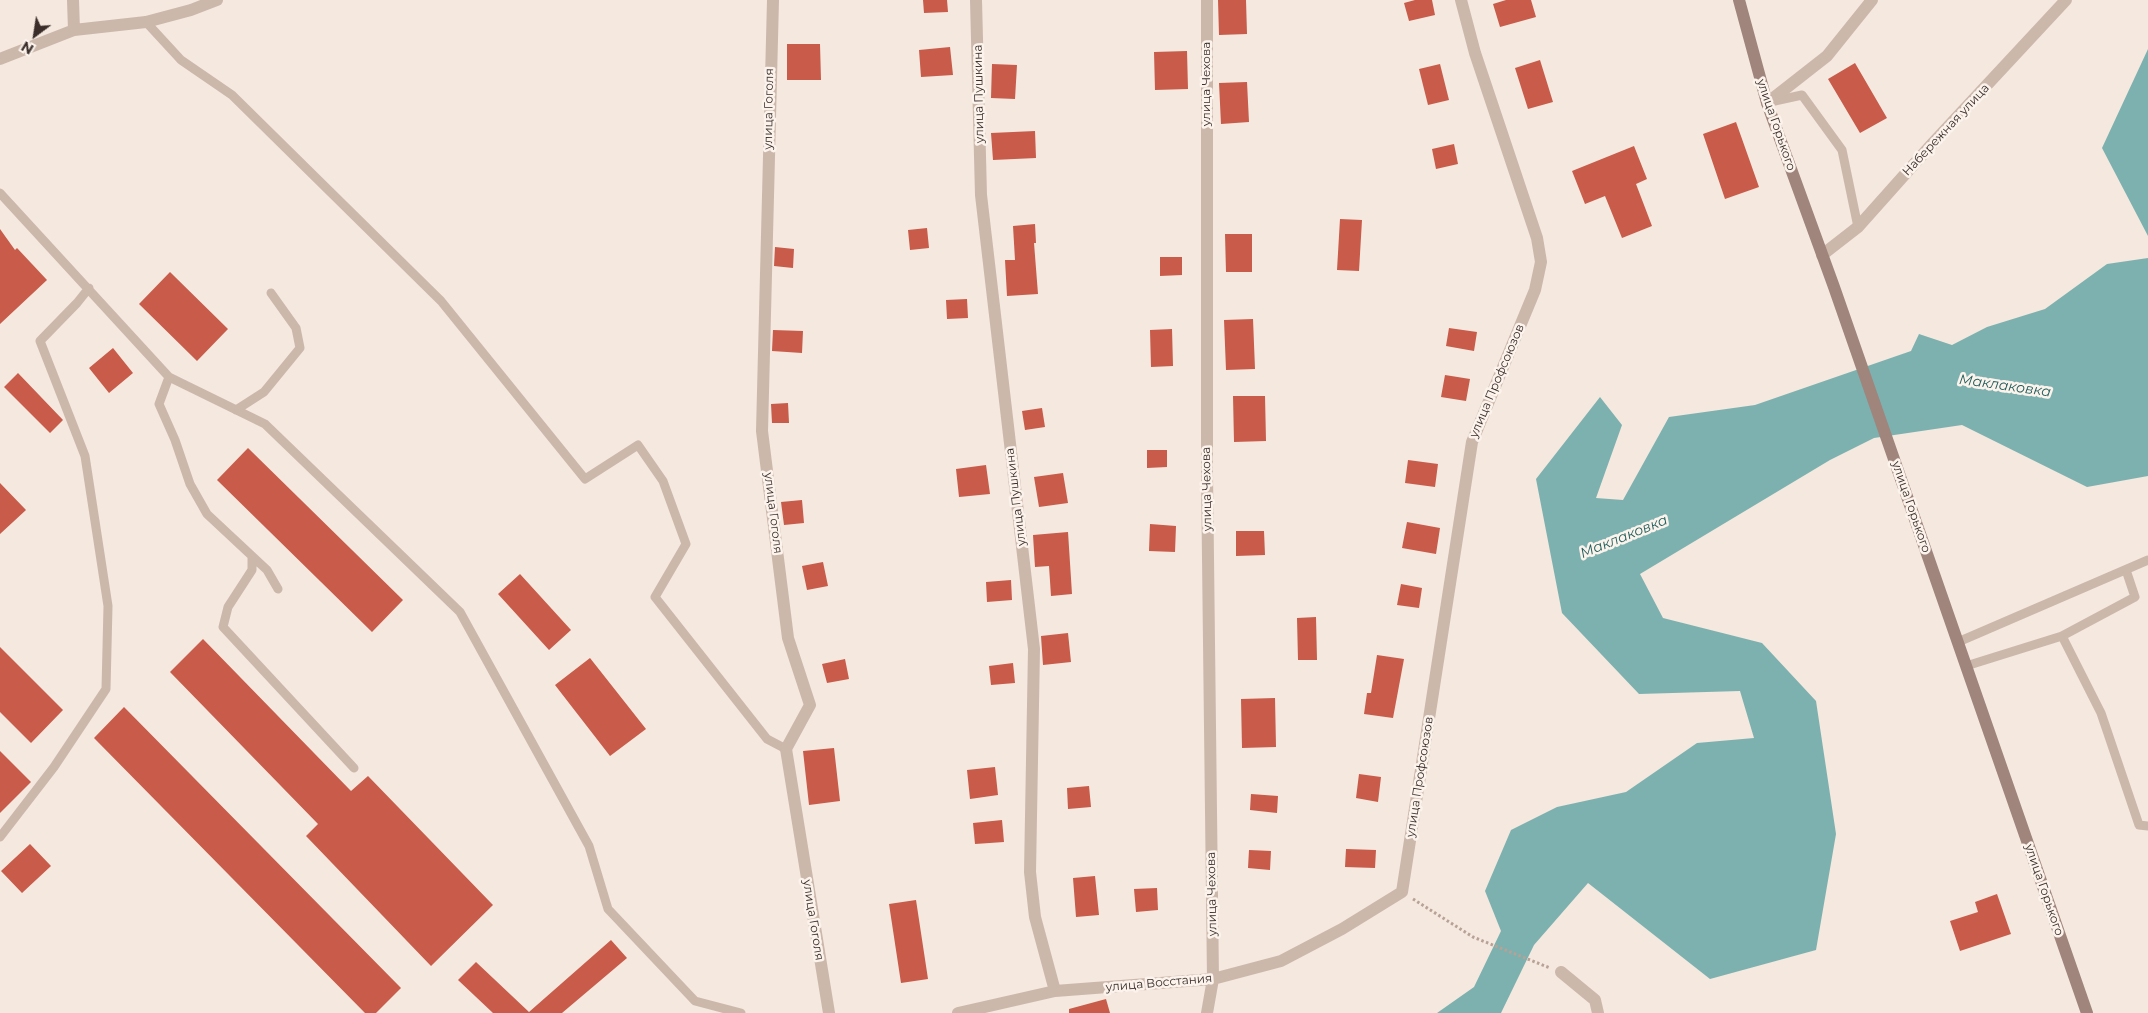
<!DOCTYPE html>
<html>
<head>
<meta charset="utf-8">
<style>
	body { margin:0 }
	#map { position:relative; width:2148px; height:1013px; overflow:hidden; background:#f4e8df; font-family:Montserrat,sans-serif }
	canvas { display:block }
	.north { position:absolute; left:10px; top:10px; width:50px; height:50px; -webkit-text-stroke:4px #fbf3ec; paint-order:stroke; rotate:211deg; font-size:14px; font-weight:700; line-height:20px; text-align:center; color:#3a2d2a }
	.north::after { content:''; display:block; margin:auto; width:18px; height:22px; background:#3a2d2a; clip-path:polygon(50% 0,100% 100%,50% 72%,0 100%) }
</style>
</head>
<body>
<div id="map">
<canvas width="2148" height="1013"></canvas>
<div class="north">N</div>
</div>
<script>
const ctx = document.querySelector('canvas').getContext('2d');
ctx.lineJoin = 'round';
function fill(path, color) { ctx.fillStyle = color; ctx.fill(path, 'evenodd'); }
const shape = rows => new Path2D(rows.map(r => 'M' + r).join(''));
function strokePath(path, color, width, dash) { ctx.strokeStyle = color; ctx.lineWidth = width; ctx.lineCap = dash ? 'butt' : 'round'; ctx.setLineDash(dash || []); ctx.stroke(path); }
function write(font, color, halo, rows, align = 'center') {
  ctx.font = font + ' Montserrat,sans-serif'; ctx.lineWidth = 5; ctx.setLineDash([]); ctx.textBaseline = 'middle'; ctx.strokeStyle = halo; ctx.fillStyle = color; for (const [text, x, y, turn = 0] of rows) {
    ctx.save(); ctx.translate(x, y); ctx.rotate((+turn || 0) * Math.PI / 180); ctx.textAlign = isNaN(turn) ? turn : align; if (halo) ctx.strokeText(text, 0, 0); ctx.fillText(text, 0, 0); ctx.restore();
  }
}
fill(shape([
	[2148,49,2148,236,2102,148],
	[2148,258,2148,476,2087,487,1962,425,1874,438,1830,460,1640,574,1663,618,1762,643,1816,701,1836,834,1816,950,1710,979,1588,883,1534,945,1501,1013,1437,1013,1474,987,1501,931,1485,891,1511,830,1557,807,1626,792,1697,743,1754,738,1740,691,1639,694,1562,613,1536,479,1600,397,1622,425,1596,498,1623,500,1669,417,1755,405,1911,351,1919,334,1952,345,1987,327,2045,309,2107,264]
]), '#7db1af');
fill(shape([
	[923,0,947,0,948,12,924,13],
	[1218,0,1246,0,1247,34,1219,35],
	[1415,0,1432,0,1435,15,1409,21,1404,3],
	[1506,0,1531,0,1536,17,1500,27,1493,4],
	[787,44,820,44,821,80,787,80],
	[950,47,953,75,921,77,919,50],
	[1187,51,1188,89,1155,90,1154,52],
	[1540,60,1553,102,1528,109,1515,68],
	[1855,63,1887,118,1860,133,1828,79],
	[992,64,1017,65,1015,99,991,98],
	[1440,64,1449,100,1428,105,1419,69],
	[1247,82,1249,122,1221,124,1219,83],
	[1736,122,1759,187,1725,199,1703,134],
	[1035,131,1036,158,993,160,991,133],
	[1454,144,1458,164,1436,169,1432,149],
	[1634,146,1647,179,1636,184,1652,226,1622,238,1605,196,1585,204,1572,171],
	[1340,219,1362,220,1359,271,1337,270],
	[1035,224,1036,243,1034,243,1038,294,1007,296,1005,260,1015,260,1013,226],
	[927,228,929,248,910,250,908,230],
	[0,229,15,250,17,248,47,280,0,324],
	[1225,234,1252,234,1252,272,1226,272],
	[775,247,794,249,793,268,774,266],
	[1160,257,1182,257,1182,275,1160,276],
	[170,272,228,329,197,361,139,304],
	[967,299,968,318,947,319,946,300],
	[1253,319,1255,369,1226,370,1224,320],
	[1449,328,1477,332,1474,351,1446,346],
	[1172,329,1173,366,1151,367,1150,330],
	[773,330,803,331,802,353,772,351],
	[113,348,133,373,109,393,89,368],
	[18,373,63,420,50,433,4,387],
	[1445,375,1470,379,1466,401,1441,397],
	[1233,396,1265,396,1266,441,1234,442],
	[788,403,789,423,772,423,771,404],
	[1042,408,1045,427,1025,430,1022,411],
	[248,448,403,600,372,632,217,480],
	[1147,450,1167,450,1167,467,1147,468],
	[1408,460,1438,464,1435,487,1405,483],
	[986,465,990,494,959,497,956,469],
	[1063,473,1068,503,1039,507,1034,477],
	[0,483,26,510,0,534],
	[802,500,804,523,784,525,781,502],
	[1407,522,1440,528,1436,554,1402,548],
	[1150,524,1176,526,1175,552,1149,551],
	[1236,531,1264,531,1265,555,1236,556],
	[1068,532,1072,594,1051,596,1049,566,1035,567,1033,535],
	[823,562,828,586,807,590,802,566],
	[520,574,571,630,549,650,498,594],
	[1011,580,1012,600,987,602,986,582],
	[1401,584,1422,588,1419,608,1397,605],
	[1316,617,1317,660,1298,660,1297,618],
	[1068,633,1071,662,1043,665,1041,636],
	[203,639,351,791,368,776,493,905,431,966,306,836,318,824,170,672],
	[0,647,63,710,31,743,0,712],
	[1377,655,1404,659,1393,718,1364,714,1367,693,1371,693],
	[590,658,646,729,610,756,555,685],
	[845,659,849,679,827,683,822,664],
	[1013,663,1015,683,991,685,989,666],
	[1275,698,1276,747,1242,748,1241,699],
	[124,707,401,988,376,1013,365,1013,94,738],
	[834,748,840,801,809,805,803,751],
	[0,751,31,782,0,813],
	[995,767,998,795,970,799,967,770],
	[1359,774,1381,777,1378,802,1356,798],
	[1089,786,1091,807,1068,809,1067,788],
	[1251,794,1278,796,1277,813,1250,810],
	[1002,820,1004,842,975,844,973,823],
	[30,844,51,866,22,893,1,871],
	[1346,849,1376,850,1375,868,1345,867],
	[1249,850,1271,851,1270,870,1248,868],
	[1095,876,1099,915,1076,917,1073,878],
	[1157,888,1158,910,1136,912,1134,889],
	[1997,894,2011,934,1960,951,1950,921,1978,912,1975,902],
	[916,900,928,979,901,983,889,904],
	[611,940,627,958,562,1013,493,1013,458,980,476,962,529,1012],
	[1106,999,1110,1013,1069,1013,1069,1009]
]), '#c85b49');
strokePath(shape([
	[1413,899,1473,937,1550,968]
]), '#b8a195', 3, [2.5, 2.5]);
strokePath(shape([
	[146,22,181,60,232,95,441,301,585,479,638,445,663,481,686,544,655,597,767,739,786,749],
	[1770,102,1802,95,1842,150,1858,227],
	[0,193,169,377,265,424,460,612,589,846,608,909,695,1001,741,1013],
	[169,377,159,404,175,440,190,484,207,514,267,570,278,589],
	[236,410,264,392,300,348,296,328,271,293],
	[252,556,252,570,228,607,223,627,354,768],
	[2062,636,2101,713,2139,825,2148,826],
	[1958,642,2148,560],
	[1966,666,2062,636,2135,597,2126,570],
	[0,837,54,767,106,689,108,606,85,456,40,341,77,303,89,288]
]), '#ccb7ab', 9);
strokePath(shape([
	[73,0,74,30],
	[773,0,762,431,788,638,810,705,786,749,829,1013],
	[976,0,981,195,1034,649,1030,872,1035,917,1055,991],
	[1207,0,1207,474,1213,979,1207,1013],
	[0,59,74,30,146,22,191,10,217,0],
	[1767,103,1827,56,1872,0],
	[1822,255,1858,227,1932,144,2066,0],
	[1561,972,1595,1000,1598,1013],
	[958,1013,1055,991,1213,979,1281,961,1342,929,1402,892,1472,442,1535,290,1541,262,1537,238,1475,53,1461,0]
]), '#ccb7ab', 12);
strokePath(shape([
	[1739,0,1767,103,1834,287,2087,1013]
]), '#a0857c', 12);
write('12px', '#3a2d2a', '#fbf3ec', [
	["улица Чехова",1206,84,-90],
	["улица Пушкина",979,94,-91],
	["улица Гоголя",769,109,-89],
	["улица Горького",1776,125,71],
	["Набережная улица",1946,130,-47],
	["улица Профсоюзов",1497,381,-67],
	["улица Чехова",1207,489,-91],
	["улица Пушкина",1016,497,-97],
	["улица Горького",1911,507,71],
	["улица Гоголя",773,513,83],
	["улица Профсоюзов",1420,777,-81],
	["улица Горького",2044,890,71],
	["улица Чехова",1212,894,-91],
	["улица Гоголя",813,920,81],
	["улица Восстания",1159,983,-5]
]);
write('italic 14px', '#1e5d5b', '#fbf3ec', [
	["Маклаковка",2005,386,8],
	["Маклаковка",1624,537,-22]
]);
</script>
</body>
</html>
